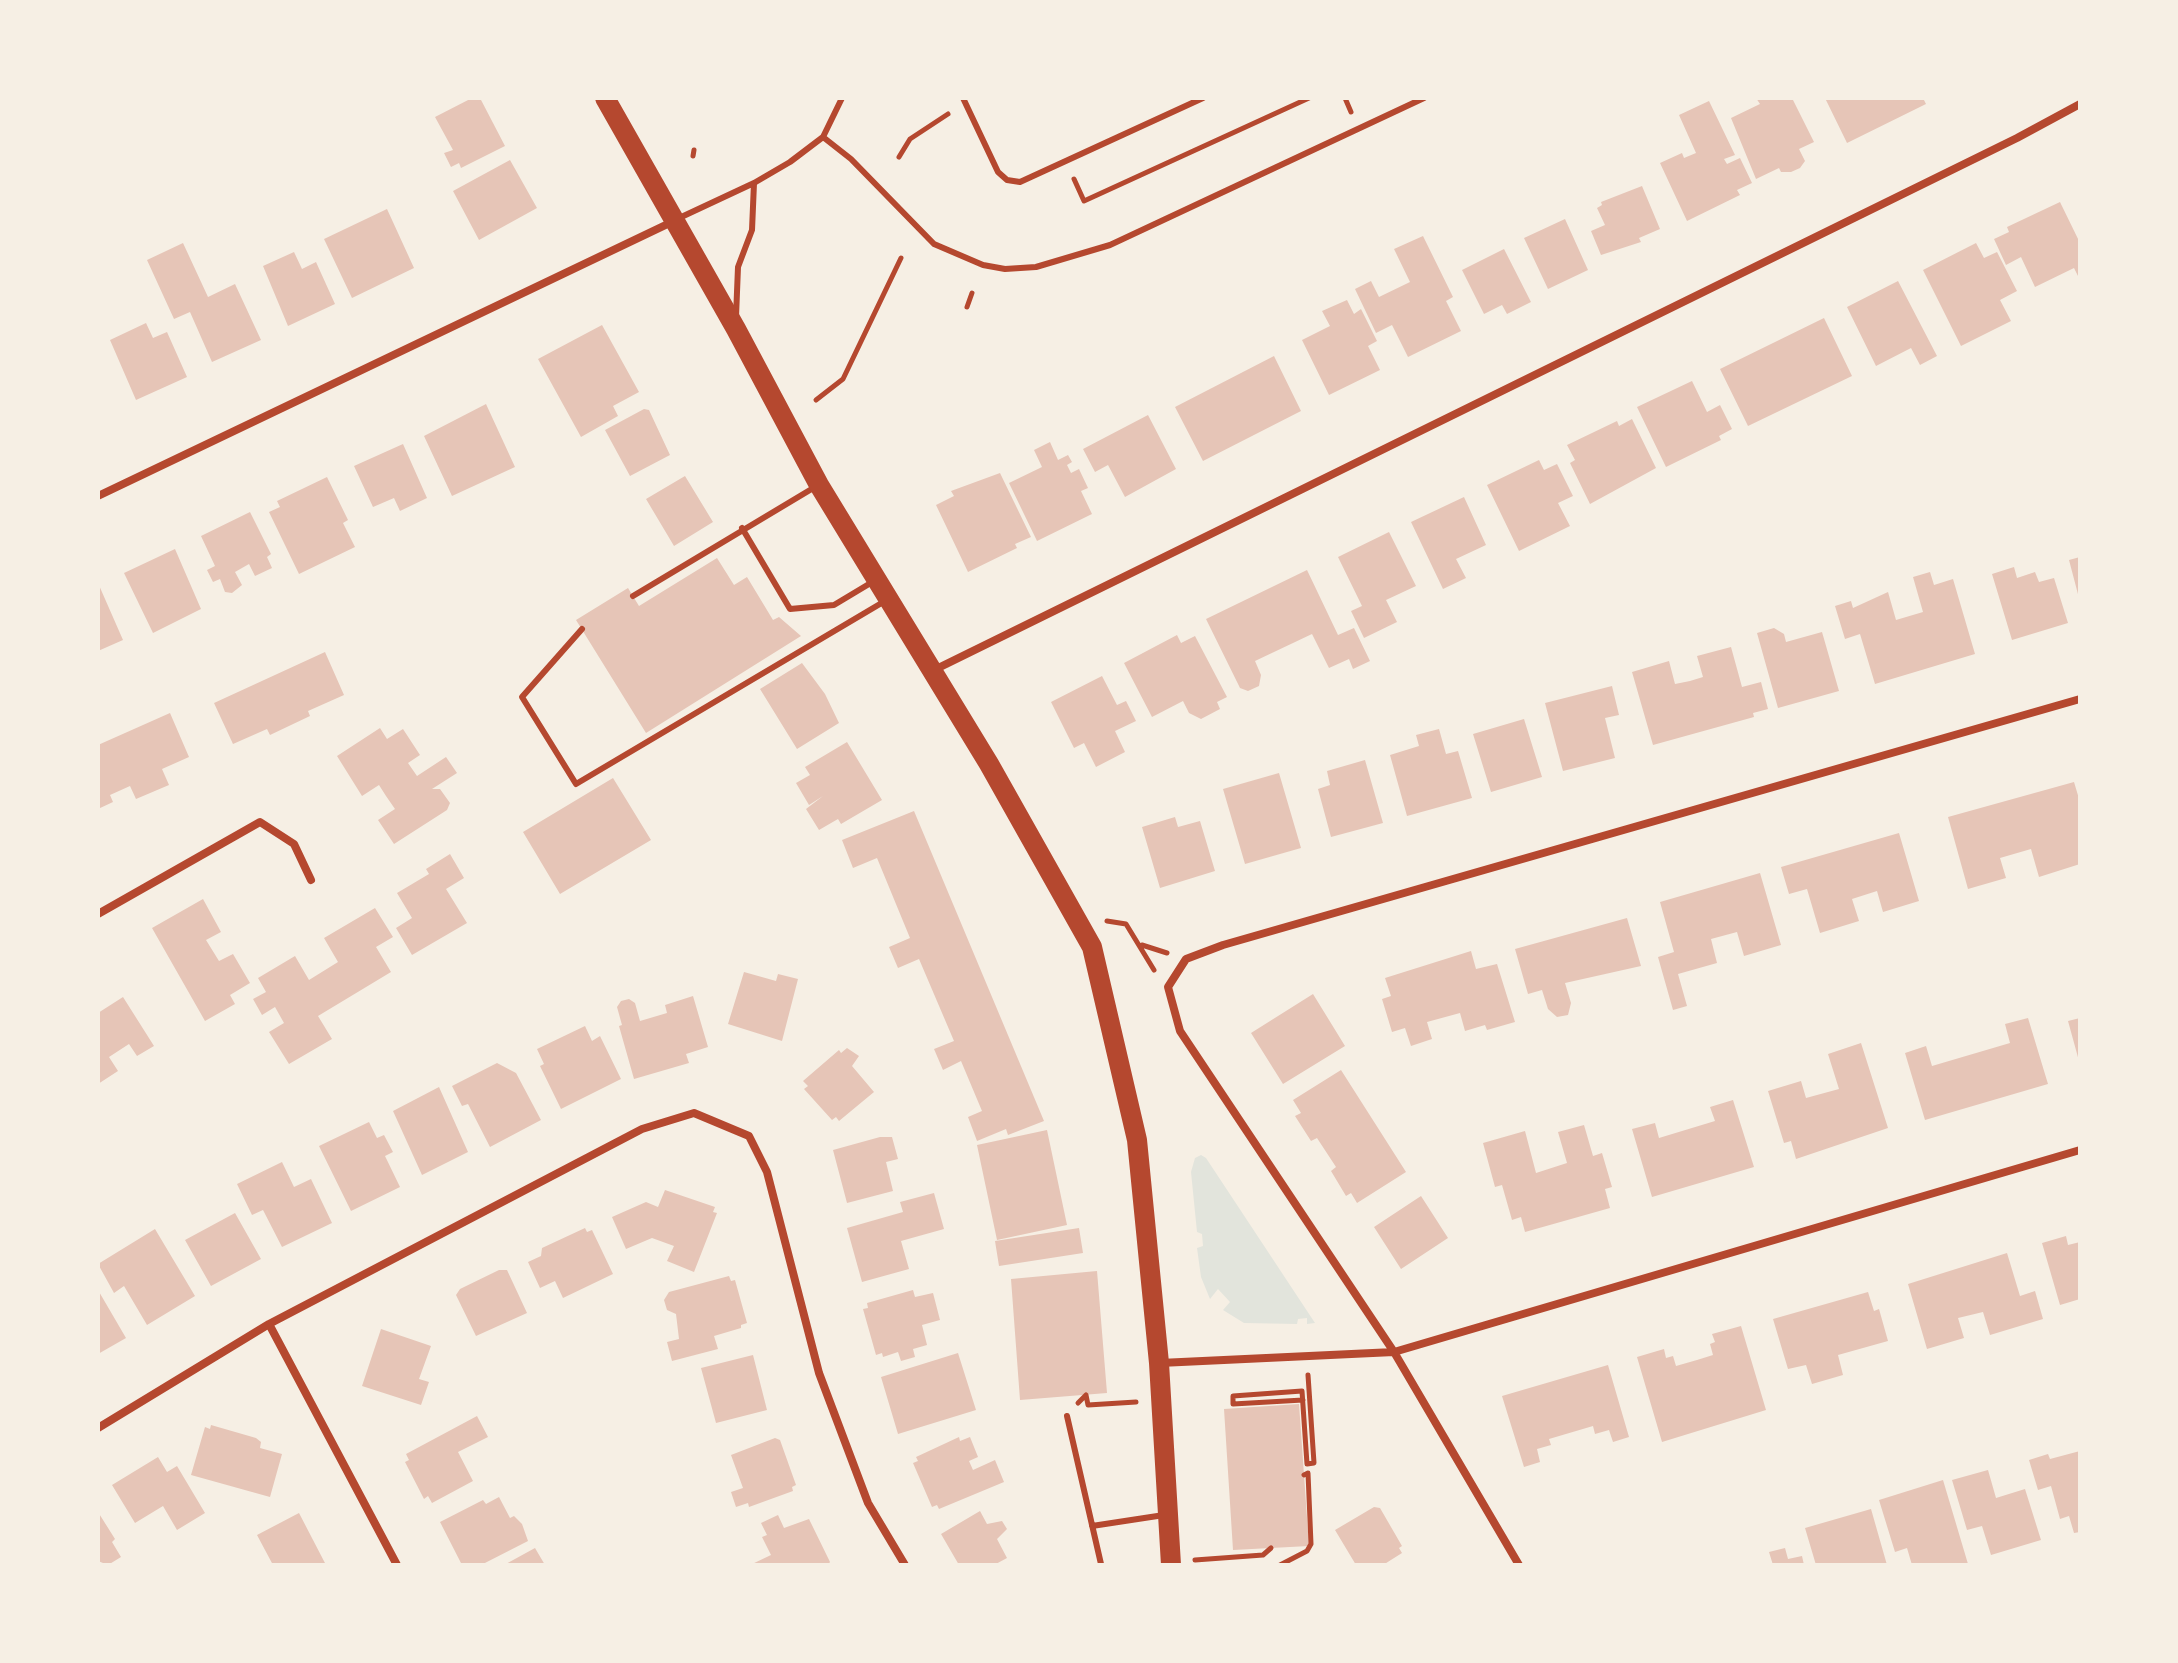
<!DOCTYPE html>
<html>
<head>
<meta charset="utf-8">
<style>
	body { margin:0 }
	#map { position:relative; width:2178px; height:1663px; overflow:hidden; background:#f6efe4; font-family:Manrope,sans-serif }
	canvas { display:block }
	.frame { position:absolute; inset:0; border:100px solid #f6efe4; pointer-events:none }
</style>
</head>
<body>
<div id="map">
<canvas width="2178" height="1663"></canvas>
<div class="frame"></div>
</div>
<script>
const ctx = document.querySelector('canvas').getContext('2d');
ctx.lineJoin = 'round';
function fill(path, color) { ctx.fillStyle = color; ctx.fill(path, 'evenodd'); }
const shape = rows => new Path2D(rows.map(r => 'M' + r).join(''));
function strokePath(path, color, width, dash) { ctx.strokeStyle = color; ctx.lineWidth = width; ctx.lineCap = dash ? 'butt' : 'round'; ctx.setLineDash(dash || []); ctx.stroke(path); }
fill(shape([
	[1201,1155,1206,1158,1315,1323,1307,1324,1307,1318,1298,1319,1297,1324,1244,1323,1223,1310,1230,1302,1218,1289,1210,1299,1201,1277,1197,1248,1203,1246,1202,1234,1197,1232,1191,1172,1195,1158]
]), '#e2e4dc');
fill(shape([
	[472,98,480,98,505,146,461,168,459,163,451,167,444,153,453,150,435,117],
	[1756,98,1792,98,1814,142,1799,149,1805,161,1800,168,1791,172,1781,172,1779,168,1756,179,1731,118,1760,104],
	[1825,98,1923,98,1926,104,1847,143],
	[1709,101,1735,155,1724,159,1727,164,1740,158,1752,183,1737,190,1740,195,1687,221,1660,163,1682,153,1684,158,1696,153,1679,115],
	[510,160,537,208,479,240,453,191],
	[1642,186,1660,229,1639,238,1641,242,1601,255,1591,231,1605,225,1597,208,1602,205,1601,202],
	[2060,202,2080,243,2080,280,2074,268,2035,287,2021,257,2006,265,1994,239,2009,232,2007,227],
	[387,209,414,268,352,298,324,239],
	[1565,219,1588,270,1548,289,1524,238],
	[1423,236,1453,297,1446,301,1461,331,1408,357,1392,325,1376,333,1355,289,1371,281,1379,297,1410,282,1394,249],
	[183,243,208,297,235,284,261,340,212,362,190,312,174,319,147,260],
	[1976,243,1984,258,1997,252,2017,291,2000,300,2011,321,1961,346,1923,270],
	[1504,249,1531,302,1507,314,1502,305,1484,314,1462,270],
	[294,252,302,269,316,262,335,304,288,326,263,266],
	[1898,281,1937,356,1920,365,1911,348,1876,366,1847,307],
	[1347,300,1354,314,1361,309,1377,341,1368,346,1380,370,1329,395,1302,340,1330,326,1322,311],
	[1824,318,1852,376,1748,426,1720,369],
	[146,323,153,338,167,332,187,377,136,400,110,340],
	[602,325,639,392,613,406,618,416,581,437,538,359],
	[1274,356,1301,411,1203,461,1175,407],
	[1692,381,1707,412,1720,405,1732,429,1719,436,1721,440,1666,467,1637,407],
	[486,404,515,467,452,496,424,436],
	[644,409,649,410,670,455,630,476,605,430],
	[1148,415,1176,469,1125,497,1108,465,1095,472,1083,449],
	[1632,419,1656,468,1590,504,1570,463,1575,460,1567,445,1617,421,1619,426],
	[1050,442,1058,460,1068,455,1072,462,1067,465,1071,473,1079,469,1088,488,1081,491,1092,514,1037,541,1009,483,1042,467,1034,450],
	[403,444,427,498,400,511,394,498,373,507,354,466],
	[1539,460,1544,470,1557,464,1573,496,1558,503,1570,526,1519,551,1487,485],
	[1000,473,1031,537,1015,544,1017,548,968,572,936,505,954,496,951,491],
	[685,476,713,522,674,546,646,499],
	[327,477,348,520,343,523,355,547,299,574,269,512,280,507,277,501],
	[1464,497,1486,545,1456,559,1466,578,1443,589,1411,522],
	[250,512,271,554,267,557,272,568,255,576,249,564,235,572,242,585,232,593,225,592,220,579,213,582,207,570,215,566,201,536],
	[1389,532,1416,586,1386,600,1397,622,1364,638,1351,611,1362,606,1338,557],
	[175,549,201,609,153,633,124,573],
	[2080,557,2080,597,2079,598,2069,560],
	[717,558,734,585,747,577,773,620,779,617,801,636,646,733,576,620,628,588,639,606],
	[2014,567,2017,578,2035,572,2039,582,2054,578,2068,623,2012,640,1992,574],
	[1307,570,1338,635,1354,628,1370,661,1353,669,1349,659,1329,668,1312,634,1255,661,1261,675,1259,686,1248,691,1240,688,1206,619],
	[1930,572,1934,585,1953,579,1975,654,1875,684,1860,634,1845,639,1835,606,1851,601,1853,608,1888,592,1896,620,1923,612,1913,577],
	[98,583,123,640,98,651],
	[1774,628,1784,634,1786,642,1822,632,1839,691,1778,708,1757,633],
	[1177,635,1181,643,1195,636,1227,697,1217,702,1220,709,1201,719,1189,713,1183,701,1152,717,1124,663],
	[1731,647,1742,687,1761,682,1768,709,1753,713,1754,717,1653,745,1632,672,1669,661,1675,684,1690,681,1703,677,1697,656],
	[325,652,344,695,308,711,310,716,270,735,267,729,233,744,214,703],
	[802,663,825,694,839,723,797,749,760,689],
	[1102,676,1117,705,1126,701,1136,721,1115,731,1125,752,1096,767,1084,743,1074,748,1051,702],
	[1612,686,1619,715,1605,718,1615,758,1563,771,1545,703],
	[170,713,189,757,162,769,169,785,136,799,130,786,110,795,113,802,98,809,98,745],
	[1524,719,1542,777,1491,792,1473,734],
	[380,728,387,739,403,729,420,755,408,763,417,776,446,757,457,773,432,789,440,789,450,803,447,810,394,844,378,820,395,809,386,796,379,785,362,796,337,756],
	[1439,729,1446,754,1458,751,1472,798,1407,816,1390,755,1419,746,1416,735],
	[847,742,882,800,841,824,838,819,819,830,806,809,823,796,809,805,796,783,810,775,805,767],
	[1365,760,1383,823,1331,837,1318,789,1330,785,1327,771],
	[1279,773,1301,848,1245,864,1223,789],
	[613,778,651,840,560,894,523,832],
	[2074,782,2080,802,2080,864,2039,877,2031,849,2000,858,2006,878,1968,889,1948,817],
	[914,811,1044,1121,1008,1135,1006,1129,977,1141,968,1117,982,1111,961,1061,943,1070,934,1049,954,1041,919,959,898,968,889,947,910,938,877,858,853,868,842,840],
	[1175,817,1178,827,1200,821,1215,871,1160,888,1142,827],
	[1899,833,1919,901,1883,912,1877,891,1852,899,1859,921,1820,933,1807,889,1789,894,1781,867],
	[450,854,464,878,446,889,467,923,412,955,396,928,412,918,397,893,429,874,426,869],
	[1760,873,1781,945,1744,956,1737,932,1711,939,1717,963,1678,974,1687,1006,1673,1010,1658,957,1674,952,1660,902],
	[203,899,221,932,206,940,219,961,233,954,250,983,230,995,235,1004,205,1021,152,928],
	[375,908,393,937,376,947,391,972,318,1016,332,1039,289,1064,269,1032,284,1023,275,1007,262,1015,253,999,266,992,258,978,295,956,309,980,338,962,324,938],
	[1627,918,1641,966,1565,983,1571,1003,1568,1015,1557,1017,1548,1009,1542,990,1528,994,1515,949],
	[1471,951,1476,969,1497,964,1515,1022,1487,1030,1485,1025,1465,1031,1460,1013,1427,1022,1432,1039,1411,1046,1405,1028,1392,1032,1382,999,1391,996,1385,978],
	[744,972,776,981,778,974,798,979,782,1041,728,1024],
	[1313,994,1345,1046,1283,1084,1251,1033],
	[693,996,708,1047,686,1054,689,1063,634,1079,619,1026,622,1025,617,1007,621,1001,629,999,635,1003,640,1021,667,1013,665,1005],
	[123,997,154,1046,137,1056,129,1044,109,1057,118,1071,98,1084,98,1013],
	[2028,1018,2048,1084,1925,1120,1905,1053,1926,1046,1932,1066,2010,1043,2005,1024],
	[2080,1018,2080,1061,2079,1061,2068,1021],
	[585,1026,592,1041,600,1036,621,1079,561,1109,540,1066,544,1064,537,1049],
	[1861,1043,1888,1128,1796,1159,1791,1141,1784,1143,1768,1091,1801,1081,1806,1098,1839,1089,1828,1054],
	[847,1048,859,1056,852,1066,874,1092,839,1121,836,1117,832,1120,804,1089,808,1086,803,1081,839,1050,841,1053],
	[497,1063,516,1073,541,1120,490,1147,468,1104,462,1106,452,1086],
	[1341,1070,1406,1172,1357,1203,1351,1193,1346,1196,1331,1171,1336,1167,1317,1138,1311,1141,1295,1116,1301,1113,1293,1100],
	[439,1087,468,1152,422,1175,393,1111],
	[1733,1100,1754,1167,1652,1197,1632,1129,1655,1123,1659,1138,1715,1121,1710,1107],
	[369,1122,377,1138,384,1135,393,1152,385,1156,400,1187,351,1211,319,1146],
	[1584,1125,1593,1156,1602,1153,1612,1187,1605,1189,1610,1208,1525,1232,1521,1217,1512,1220,1502,1185,1495,1187,1483,1143,1525,1131,1536,1173,1567,1163,1558,1132],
	[1047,1130,1067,1225,997,1240,977,1145],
	[880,1137,892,1137,898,1159,886,1162,893,1191,847,1203,833,1150],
	[282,1162,294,1187,311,1179,332,1223,282,1247,263,1210,252,1215,237,1184],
	[665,1190,715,1207,713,1212,717,1213,694,1272,667,1261,674,1246,652,1238,626,1249,612,1217,646,1202,658,1207],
	[934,1193,944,1229,901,1241,909,1269,862,1282,847,1228,903,1212,900,1202],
	[1421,1196,1448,1238,1401,1269,1374,1227],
	[235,1213,261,1259,211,1286,185,1240],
	[585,1228,587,1232,592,1230,613,1274,563,1298,555,1281,540,1288,528,1262,541,1256,542,1248],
	[1079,1228,1083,1253,999,1266,995,1241],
	[155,1229,195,1296,147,1325,124,1286,114,1293,98,1264],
	[2066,1236,2068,1245,2080,1242,2080,1299,2060,1305,2042,1243],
	[2007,1253,2020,1296,2035,1291,2043,1319,1990,1335,1983,1312,1958,1318,1964,1338,1927,1349,1908,1284],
	[499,1270,507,1270,527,1313,476,1336,456,1295,460,1289],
	[1097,1271,1107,1393,1020,1400,1011,1279],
	[729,1276,731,1281,735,1280,747,1323,741,1325,741,1328,714,1336,718,1349,672,1361,667,1342,679,1339,676,1314,667,1310,664,1300,669,1292],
	[98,1290,126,1338,98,1354],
	[913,1290,915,1297,933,1293,940,1320,922,1325,927,1345,913,1349,915,1357,901,1361,898,1352,883,1357,882,1353,876,1355,863,1309,868,1308,867,1303],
	[1868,1292,1874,1311,1879,1309,1888,1341,1838,1355,1843,1375,1812,1384,1806,1365,1788,1369,1773,1319],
	[1741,1326,1766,1410,1662,1442,1637,1357,1664,1349,1666,1358,1673,1356,1676,1366,1697,1360,1713,1355,1710,1344,1715,1342,1712,1334],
	[381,1329,431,1346,419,1379,429,1382,421,1405,362,1386],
	[958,1353,976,1410,898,1434,881,1377],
	[753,1355,767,1410,716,1423,701,1368],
	[1608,1365,1629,1437,1613,1442,1609,1430,1595,1434,1593,1426,1549,1439,1551,1445,1537,1449,1540,1462,1524,1467,1502,1396],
	[1299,1404,1309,1546,1233,1550,1224,1409],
	[477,1416,488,1437,458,1452,473,1481,432,1503,428,1496,424,1499,405,1462,409,1460,406,1454],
	[211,1425,256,1438,261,1442,260,1448,282,1454,270,1497,191,1475,205,1427,210,1429],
	[959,1437,960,1441,970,1437,978,1457,969,1461,973,1470,995,1460,1004,1482,939,1509,937,1505,932,1507,913,1463,918,1461,916,1457],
	[775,1438,780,1440,796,1485,792,1487,793,1491,749,1507,748,1503,736,1507,731,1492,743,1488,731,1455],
	[2080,1451,2080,1532,2074,1533,2069,1516,2060,1519,2051,1486,2038,1490,2029,1460,2048,1454,2050,1459],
	[158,1457,167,1472,177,1466,205,1513,177,1530,163,1506,135,1523,112,1485],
	[1988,1470,1996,1498,2025,1489,2041,1540,1991,1555,1982,1526,1967,1530,1952,1480],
	[1943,1480,1968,1564,1912,1565,1907,1548,1895,1552,1879,1500],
	[499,1497,510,1518,514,1516,522,1524,528,1541,481,1565,462,1565,440,1522,483,1500,486,1504],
	[1374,1507,1380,1508,1402,1546,1399,1548,1402,1553,1383,1565,1356,1565,1335,1530],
	[1871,1509,1887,1565,1816,1565,1805,1528],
	[980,1511,987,1524,1002,1521,1007,1529,997,1539,1007,1558,994,1565,959,1565,941,1534],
	[98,1512,115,1539,112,1542,121,1557,108,1565,98,1561],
	[299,1513,326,1565,273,1565,257,1535],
	[778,1515,784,1528,809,1519,830,1562,828,1565,750,1565,771,1555,762,1537,767,1535,761,1523],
	[535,1548,545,1565,504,1565],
	[1785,1548,1788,1559,1802,1556,1804,1565,1773,1565,1769,1552]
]), '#e6c5b7');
strokePath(shape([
	[1345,98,1351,112],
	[693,156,694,150],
	[899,157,910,139,948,114],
	[1074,179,1084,201,1309,98],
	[967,307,972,293],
	[816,400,843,379,901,258],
	[1107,921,1126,924,1154,970],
	[1142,945,1167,953],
	[1303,1400,1233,1404,1233,1396,1302,1391,1307,1464,1314,1463,1308,1375],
	[1078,1403,1086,1395,1088,1405,1136,1402],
	[1195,1560,1263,1555,1271,1548],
	[1280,1565,1307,1551,1311,1544,1308,1473,1304,1475]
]), '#b5482f', 5);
strokePath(shape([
	[963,98,998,172,1007,180,1020,182,1203,98],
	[823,137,851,159,934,244,983,265,1005,269,1036,267,1110,245,1424,98],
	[677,219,754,183,790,162,823,137,842,98],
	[736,317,738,267,752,230,754,183],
	[742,528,790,609,834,605,874,581],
	[633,596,815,487],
	[582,629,522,697,576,784,885,601],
	[1067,1416,1101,1564],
	[1092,1526,1164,1515]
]), '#b5482f', 6);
strokePath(shape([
	[98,496,674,221],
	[932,671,2017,138,2080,104],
	[98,914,260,822,294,844,311,880],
	[269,1324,397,1565],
	[1160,1363,1394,1352,2080,1150],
	[98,1428,269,1324,642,1129,694,1113,749,1136,767,1172,819,1373,868,1503,905,1565],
	[1519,1565,1394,1352,1180,1031,1168,987,1186,959,1223,945,2080,699]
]), '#b5482f', 8);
strokePath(shape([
	[605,98,736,329,819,485,989,764,1092,947,1137,1140,1159,1363,1171,1565]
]), '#b5482f', 20);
</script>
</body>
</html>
